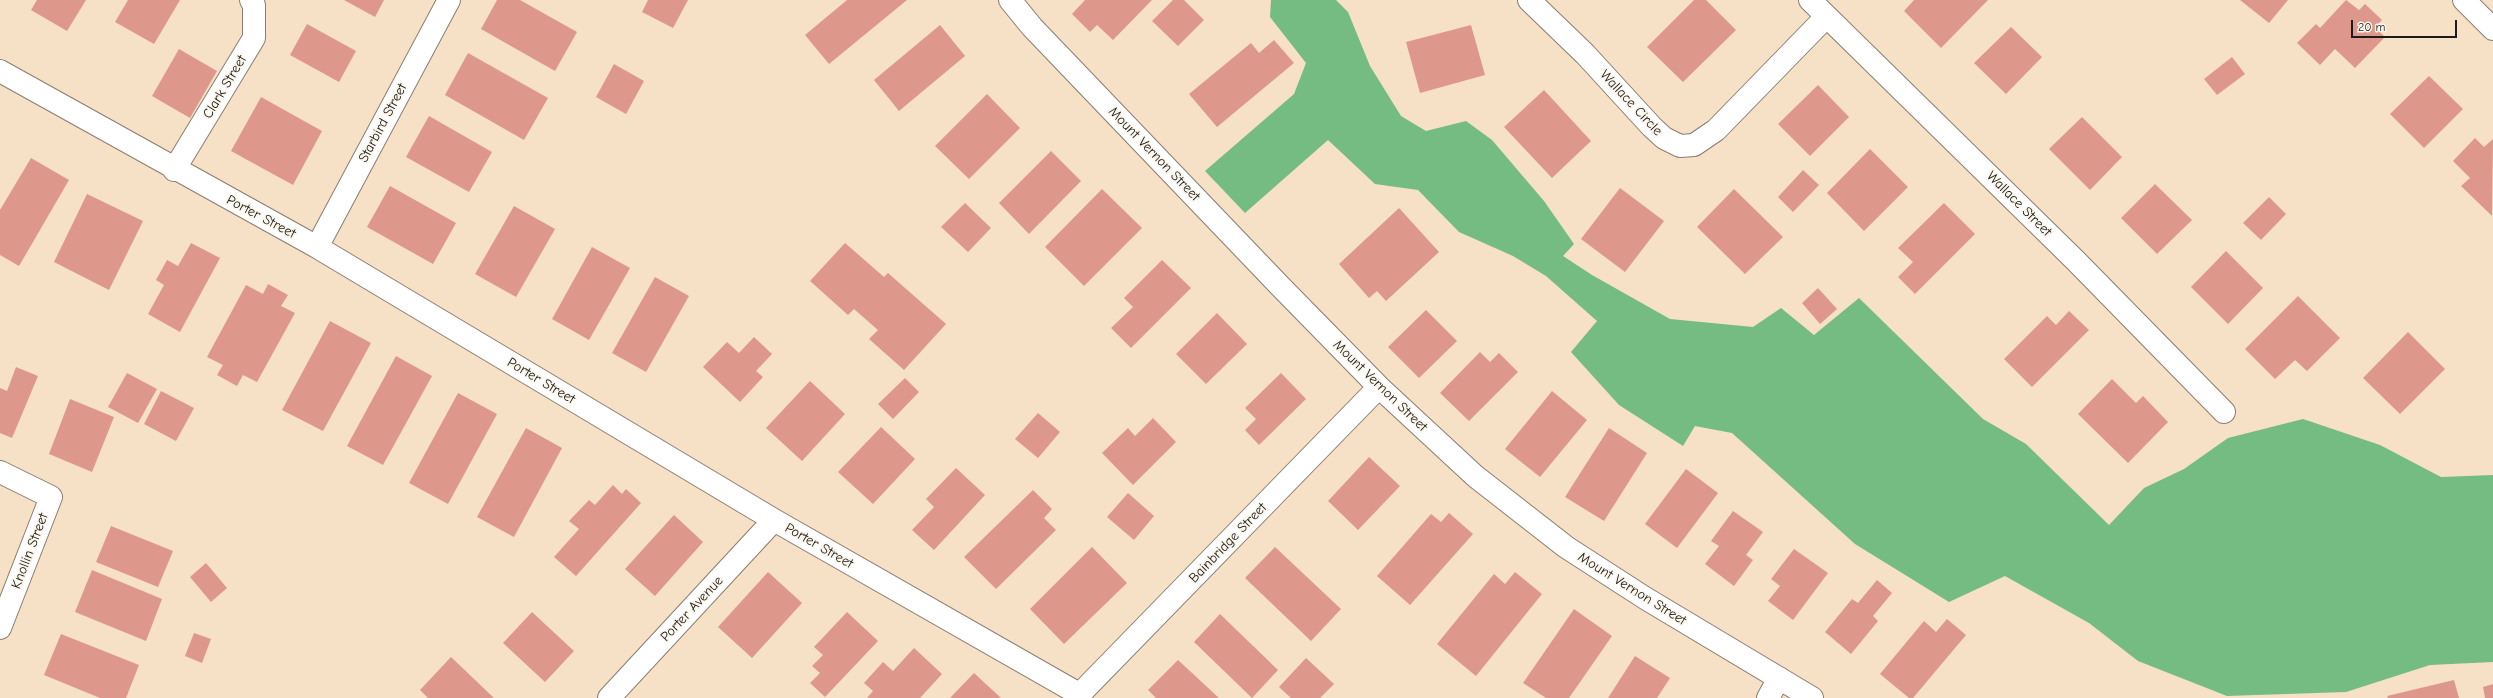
<!DOCTYPE html>
<html>
<head>
<meta charset="utf-8">
<style>
	body { margin:0 }
	#map { position:relative; width:2493px; height:698px; overflow:hidden; background:#f6e0c6; font-family:"Comic Neue",sans-serif }
	canvas { display:block }
	.scale { position:absolute; left:2351px; top:20px; width:106px; height:18px; box-sizing:border-box; border:2px solid #1c1c1c; border-top:0; padding-left:5px; font-size:12px; line-height:14px; white-space:nowrap; color:#1c1c1c; -webkit-text-stroke:3px #fbf7ec; paint-order:stroke }
</style>
</head>
<body>
<div id="map">
<canvas width="2493" height="698"></canvas>
<div class="scale">20 m</div>
</div>
<script>
const ctx = document.querySelector('canvas').getContext('2d');
ctx.lineJoin = 'round';
function fill(path, color) { ctx.fillStyle = color; ctx.fill(path, 'evenodd'); }
const shape = rows => new Path2D(rows.map(r => 'M' + r).join(''));
function strokePath(path, color, width, dash) { ctx.strokeStyle = color; ctx.lineWidth = width; ctx.lineCap = dash ? 'butt' : 'round'; ctx.setLineDash(dash || []); ctx.stroke(path); }
function write(font, color, halo, rows, align = 'center') {
  ctx.font = font + ' "Comic Neue",sans-serif'; ctx.lineWidth = 3.5; ctx.setLineDash([]); ctx.textBaseline = 'middle'; ctx.strokeStyle = halo; ctx.fillStyle = color; for (const [text, x, y, turn = 0] of rows) {
    ctx.save(); ctx.translate(x, y); ctx.rotate((+turn || 0) * Math.PI / 180); ctx.textAlign = isNaN(turn) ? turn : align; if (halo) ctx.strokeText(text, 0, 0); ctx.fillText(text, 0, 0); ctx.restore();
  }
}
fill(shape([
	[1271,0,1336,0,1348,12,1370,66,1401,116,1426,131,1466,121,1492,140,1544,201,1574,244,1563,256,1592,275,1670,319,1753,327,1781,308,1814,335,1859,298,1983,419,2026,444,2109,525,2144,488,2184,469,2228,438,2303,419,2380,445,2441,477,2493,475,2493,662,2430,665,2346,692,2227,696,2138,661,2089,623,2005,576,1949,602,1855,544,1732,433,1695,426,1683,446,1619,405,1571,352,1597,321,1546,276,1513,256,1459,232,1418,190,1375,184,1328,140,1245,213,1205,171,1294,94,1306,63,1270,17]
]), '#74bc82');
fill(shape([
	[37,0,86,0,67,31,31,10],
	[128,0,180,0,154,44,115,22],
	[344,0,384,0,375,17],
	[497,0,520,0,577,32,555,71,481,29],
	[648,0,688,0,673,28,642,12],
	[847,0,907,0,829,64,805,35],
	[1085,0,1152,0,1113,40,1097,25,1090,32,1072,14],
	[1173,0,1184,0,1204,20,1178,46,1152,21],
	[1694,0,1706,0,1736,30,1683,82,1647,47],
	[1914,0,1988,0,1941,48,1904,11],
	[2240,0,2288,0,2269,23],
	[2346,0,2359,10,2365,4,2382,20,2375,27,2385,37,2355,68,2335,49,2320,65,2297,43,2316,24,2320,28],
	[307,24,356,51,339,82,290,55],
	[940,25,965,56,899,111,874,80],
	[1471,25,1485,75,1420,93,1406,42],
	[2011,27,2042,57,2006,94,1974,63],
	[1274,40,1294,63,1217,127,1189,94,1251,43,1259,53],
	[179,49,217,71,190,118,152,96],
	[468,53,548,98,524,140,445,95],
	[2232,57,2245,74,2217,95,2204,79],
	[614,64,644,81,626,114,596,97],
	[2429,76,2463,109,2424,148,2390,114],
	[1818,85,1849,117,1810,156,1778,124],
	[1544,90,1591,141,1552,178,1504,127],
	[987,94,1020,128,969,179,935,146],
	[261,97,322,131,293,185,231,151],
	[429,116,492,152,469,192,406,157],
	[2082,117,2122,157,2090,190,2049,149],
	[2475,138,2484,147,2493,139,2492,216,2461,186,2470,178,2453,161],
	[1870,149,1908,187,1864,231,1827,193],
	[1051,151,1081,181,1029,234,999,203],
	[31,158,69,180,19,266,0,255,0,210],
	[1803,170,1819,185,1793,212,1778,197],
	[2155,184,2192,220,2157,254,2121,218],
	[390,186,456,223,433,264,367,227],
	[1620,188,1664,221,1625,272,1581,239],
	[1102,189,1142,228,1084,286,1045,247],
	[1734,189,1783,237,1745,274,1697,227],
	[87,194,143,221,109,290,54,262],
	[2269,197,2286,214,2261,240,2243,223],
	[965,203,991,228,968,252,941,227],
	[1944,203,1975,234,1915,294,1898,277,1913,262,1898,248],
	[514,206,555,229,516,297,475,274],
	[1399,208,1439,252,1386,301,1377,291,1369,298,1339,264],
	[191,243,220,258,180,332,148,314,164,285,156,280,167,260,178,266],
	[845,243,884,277,888,273,946,324,904,370,869,339,878,330,854,309,848,315,810,281],
	[592,247,630,268,589,340,552,319],
	[2226,251,2263,288,2228,324,2191,287],
	[1162,260,1191,288,1131,348,1111,328,1133,307,1124,298],
	[655,277,689,296,646,372,612,353],
	[268,284,288,295,281,306,295,313,257,382,243,375,237,386,217,375,223,365,207,357,246,285,263,294],
	[1818,288,1837,309,1820,324,1802,303],
	[2298,296,2340,338,2307,371,2295,360,2275,379,2245,349],
	[1426,310,1457,341,1419,378,1388,347],
	[2069,311,2089,330,2032,387,2004,359,2047,316,2056,325],
	[1217,313,1247,344,1206,384,1176,354],
	[330,321,371,343,323,431,282,410],
	[2408,332,2445,369,2400,414,2363,378],
	[754,337,772,354,756,371,763,377,740,402,703,367,727,342,739,353],
	[1480,352,1490,362,1499,353,1518,372,1469,421,1440,393],
	[396,356,432,376,383,465,347,446],
	[16,367,38,376,12,438,0,433,0,388,7,391],
	[127,373,157,389,138,423,108,407],
	[1281,373,1306,399,1259,445,1245,430,1256,419,1245,408],
	[905,378,919,392,893,419,878,404],
	[2112,379,2136,403,2143,396,2168,422,2128,463,2078,414],
	[810,381,845,414,802,461,766,428],
	[161,391,194,408,176,441,144,424],
	[1552,391,1587,420,1540,477,1505,449],
	[458,393,497,414,448,504,409,483],
	[70,399,114,417,92,472,49,454],
	[1038,413,1060,432,1038,458,1015,439],
	[1153,418,1176,442,1133,485,1102,453,1128,428,1135,436],
	[881,427,915,459,873,504,838,472],
	[526,428,562,448,514,537,477,517],
	[1609,428,1647,453,1604,521,1565,497],
	[1369,457,1400,486,1358,530,1328,501],
	[956,468,985,495,934,550,912,530,934,507,926,499],
	[1686,469,1718,493,1677,548,1645,524],
	[613,485,622,494,626,489,641,503,576,576,554,557,579,529,569,521,589,500,595,505],
	[1033,490,1052,509,1044,518,1056,530,996,589,964,557],
	[1128,493,1154,516,1134,540,1107,517],
	[1733,511,1763,532,1746,555,1753,560,1734,586,1705,564,1719,546,1711,541],
	[1449,513,1473,534,1410,605,1377,576,1431,514,1441,522],
	[674,515,703,542,655,596,625,569],
	[111,526,173,551,158,587,96,562],
	[1092,547,1127,583,1064,644,1030,609],
	[1275,547,1341,609,1311,641,1245,578],
	[1794,549,1828,573,1793,620,1768,601,1780,586,1771,579],
	[206,563,227,588,211,602,190,577],
	[92,570,162,599,146,641,75,612],
	[768,572,802,603,752,658,718,627],
	[1515,572,1542,594,1476,676,1437,644,1494,574,1505,584],
	[1877,580,1892,593,1873,616,1878,621,1851,654,1825,632,1852,599,1858,603],
	[1574,609,1612,636,1569,698,1546,698,1523,683],
	[532,612,574,651,545,682,503,643],
	[847,612,878,641,825,697,810,683,820,673,812,666,823,655,814,647],
	[1220,614,1278,670,1252,698,1194,642],
	[1947,619,1966,635,1913,698,1909,698,1880,674,1924,621,1936,632],
	[194,633,211,639,202,663,185,656],
	[61,634,139,665,126,698,100,698,44,675],
	[914,648,942,674,920,698,867,698,873,691,864,683,883,662,893,671],
	[1635,656,1670,678,1657,698,1608,698],
	[451,657,494,698,428,698,420,690],
	[1306,658,1334,684,1320,698,1291,698,1279,687],
	[1178,660,1219,698,1156,698,1148,690],
	[974,673,1001,698,950,698],
	[2454,680,2459,698,2388,698,2387,696],
	[2493,684,2493,698,2485,698,2483,687]
]), '#dd988b');
const minor = shape([
	[1010,0,1032,27,1280,286,1379,387,1475,476,1566,547,1645,598,1812,698],
	[1529,0,1585,54,1652,127,1664,138,1680,146,1694,145,1716,130,1826,17],
	[1810,0,2076,261,2224,412],
	[2464,0,2493,29],
	[0,71,317,247,774,520,1079,694],
	[174,170,254,38,254,5,251,0],
	[317,247,449,0],
	[0,472,51,497,0,628],
	[609,698,774,520],
	[1076,698,1379,387],
	[1768,698,1779,678]
]);
strokePath(minor, '#897e71', 24);
strokePath(minor, '#fff', 22);
write('14px', '#1c1c1c', '#fbf7ec', [
	["Clark Street",225,87,-59],
	["Wallace Circle",1631,103,47],
	["Starbird Street",383,123,-62],
	["Mount Vernon Street",1154,154,46],
	["Wallace Street",2019,204,45],
	["Porter Street",261,217,28],
	["Porter Street",541,381,31],
	["Mount Vernon Street",1380,386,44],
	["Bainbridge Street",1228,543,-46],
	["Porter Street",819,546,30],
	["Knollin Street",30,551,-69],
	["Mount Vernon Street",1632,589,32],
	["Porter Avenue",692,609,-47]
]);
</script>
</body>
</html>
